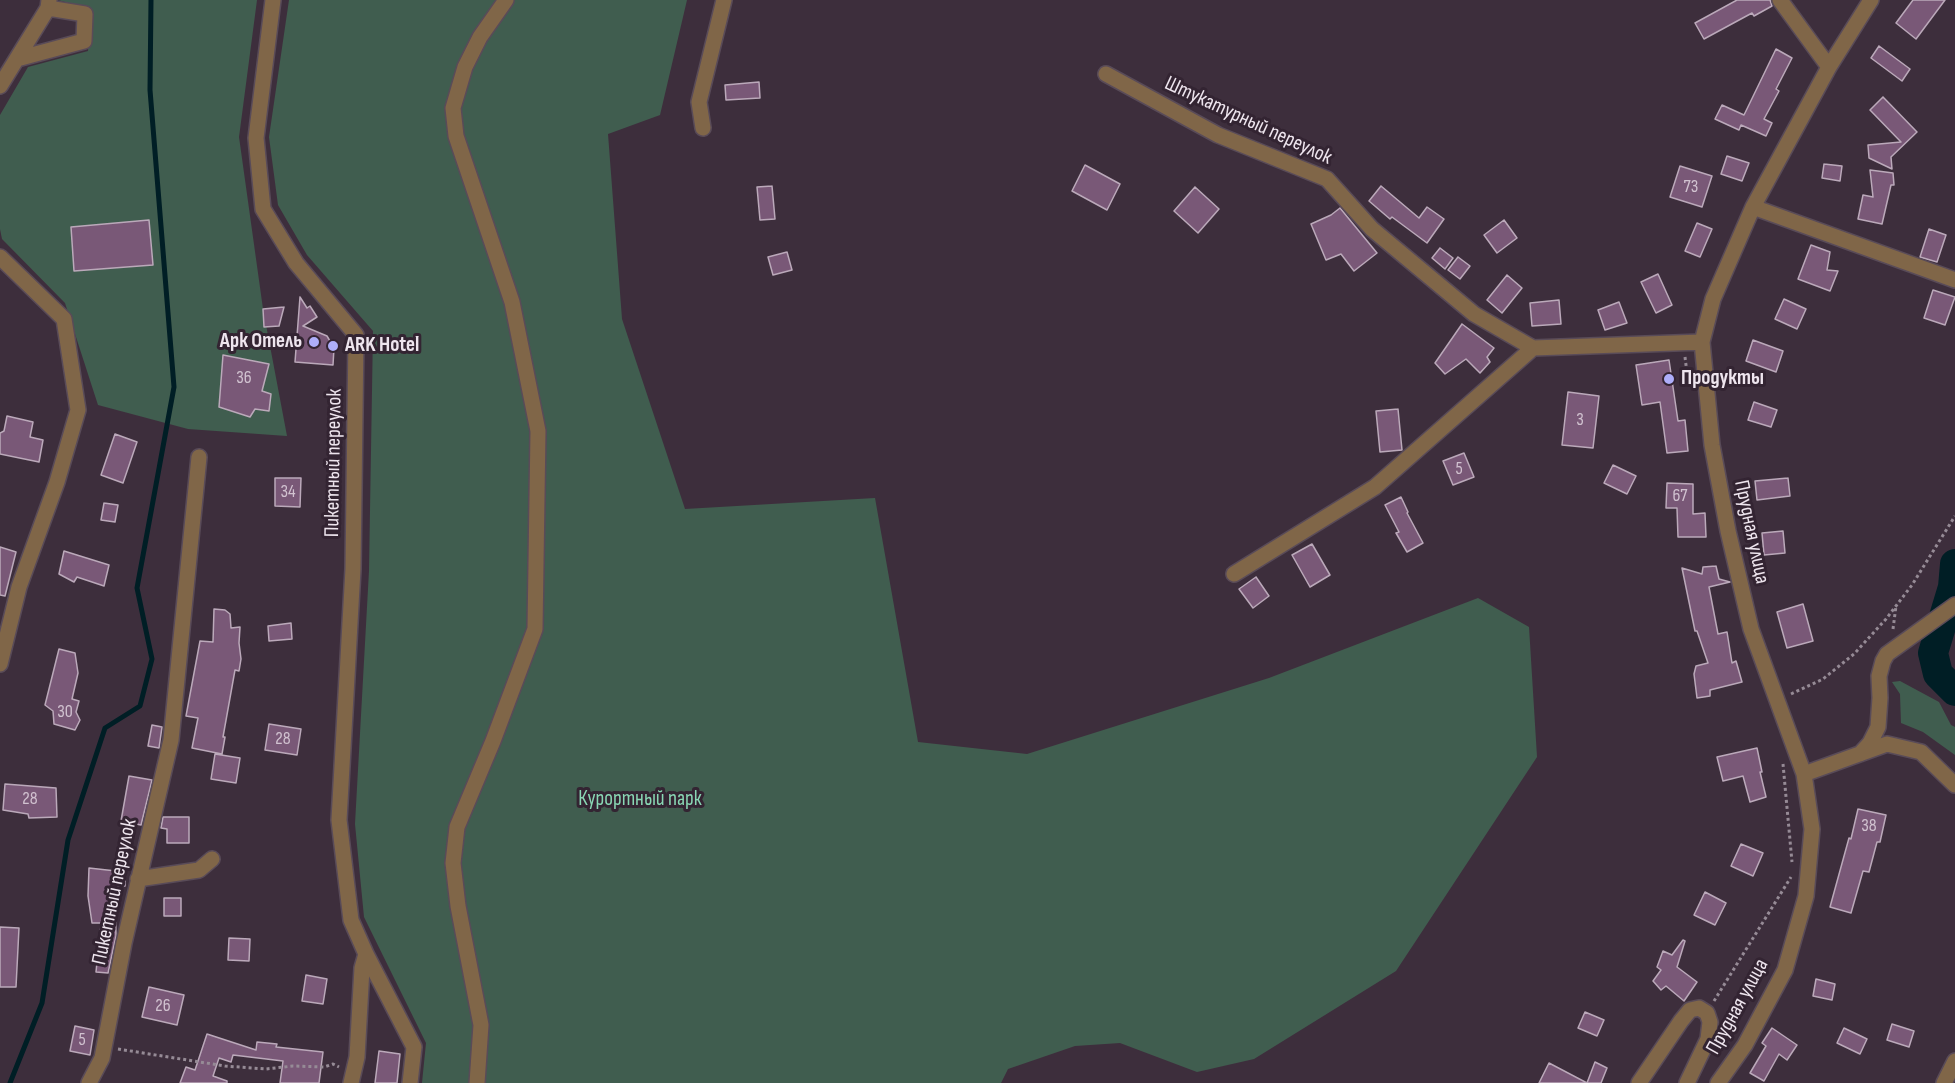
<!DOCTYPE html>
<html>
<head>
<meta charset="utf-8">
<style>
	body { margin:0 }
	canvas { display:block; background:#3d2e3c }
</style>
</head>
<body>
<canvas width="1955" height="1083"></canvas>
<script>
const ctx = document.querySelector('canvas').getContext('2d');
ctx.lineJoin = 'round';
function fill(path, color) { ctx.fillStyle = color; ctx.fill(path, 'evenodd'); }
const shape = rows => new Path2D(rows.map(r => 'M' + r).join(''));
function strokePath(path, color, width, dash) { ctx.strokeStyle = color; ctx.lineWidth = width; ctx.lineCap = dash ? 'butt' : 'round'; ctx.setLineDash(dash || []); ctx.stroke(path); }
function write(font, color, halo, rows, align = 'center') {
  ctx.font = font + ' "Sofia Sans Condensed",sans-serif'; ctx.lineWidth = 6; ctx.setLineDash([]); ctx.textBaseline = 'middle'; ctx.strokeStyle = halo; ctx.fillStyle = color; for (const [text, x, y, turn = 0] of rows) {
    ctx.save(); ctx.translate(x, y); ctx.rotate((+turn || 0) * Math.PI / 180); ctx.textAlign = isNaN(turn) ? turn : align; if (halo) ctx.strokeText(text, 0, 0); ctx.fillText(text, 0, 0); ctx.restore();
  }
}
fill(shape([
	[58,0,257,0,239,137,263,309,287,436,188,429,98,405,65,303,2,239,0,229,0,115,28,67,88,51,90,9],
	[289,0,687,0,660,115,608,134,622,319,685,509,875,498,918,742,1027,754,1269,678,1478,598,1529,627,1537,757,1396,971,1254,1059,1197,1072,1120,1043,1075,1046,1008,1069,1001,1083,422,1083,426,1043,364,917,355,824,369,571,373,331,307,255,278,205,269,137],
	[1900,681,1939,702,1951,725,1955,727,1955,755,1923,732,1901,723,1900,694,1892,682]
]), '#405d4f');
strokePath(shape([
	[10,1083,42,1003,68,840,105,728,140,706,152,659,137,588,174,387,150,90,151,0]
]), '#001e25', 5);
strokePath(shape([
	[1955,564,1953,587,1933,653,1938,674,1955,691]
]), '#001e25', 30);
const building = shape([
	[1737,0,1770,0,1772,6,1754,16,1752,13,1704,39,1695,23,1737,0],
	[1913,0,1945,0,1916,39,1896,23,1913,0],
	[1879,46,1910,69,1902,81,1871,58,1879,46],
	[1776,49,1792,58,1776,89,1779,91,1764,119,1772,123,1766,136,1741,125,1739,130,1715,119,1722,105,1744,115,1776,49],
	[759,82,760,98,726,100,725,85,759,82],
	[1883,97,1917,132,1891,157,1892,169,1869,158,1868,145,1901,142,1870,110,1883,97],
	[1727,156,1749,163,1742,181,1721,174,1727,156],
	[1824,164,1842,166,1840,181,1822,178,1824,164],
	[1085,165,1120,184,1107,210,1072,191,1085,165],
	[1680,166,1712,176,1702,207,1670,197,1680,166],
	[1870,170,1893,173,1894,185,1891,185,1882,224,1858,219,1863,195,1873,197,1870,170],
	[772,186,775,219,760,220,757,187,772,186],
	[1381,186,1419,218,1427,207,1444,219,1427,243,1392,217,1390,219,1369,201,1381,186],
	[1195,187,1219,209,1198,233,1174,211,1195,187],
	[1340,208,1377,253,1354,271,1341,254,1326,260,1311,224,1331,215,1340,208],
	[149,220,153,265,74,271,71,227,149,220],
	[1504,220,1517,238,1497,253,1484,235,1504,220],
	[1697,223,1712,229,1700,257,1685,251,1697,223],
	[1929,229,1946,235,1937,262,1920,257,1929,229],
	[1811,245,1830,252,1827,270,1838,271,1830,291,1798,279,1811,245],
	[1440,248,1453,258,1445,269,1432,258,1440,248],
	[787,252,792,270,773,275,768,257,787,252],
	[1458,257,1470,266,1460,279,1448,270,1458,257],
	[1658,274,1672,305,1656,313,1641,282,1658,274],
	[1507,275,1522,288,1502,313,1487,300,1507,275],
	[1933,290,1955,297,1945,325,1924,318,1933,290],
	[300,297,307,308,310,306,317,317,303,326,327,336,334,348,333,365,295,362,300,297],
	[1784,299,1806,309,1797,329,1775,319,1784,299],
	[1559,300,1561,324,1532,326,1530,303,1559,300],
	[1619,302,1627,323,1605,330,1598,310,1619,302],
	[284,307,279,326,264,327,263,309,284,307],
	[1462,324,1494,348,1487,357,1490,362,1480,373,1466,359,1445,374,1435,363,1462,324],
	[1753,340,1783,351,1776,372,1746,361,1753,340],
	[223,355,269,364,262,391,271,394,269,411,255,409,250,417,219,407,223,355],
	[1669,360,1678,421,1685,420,1688,451,1667,453,1660,402,1642,405,1636,365,1669,360],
	[1568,392,1599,396,1593,448,1562,445,1568,392],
	[1754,402,1777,410,1771,427,1748,420,1754,402],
	[1398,409,1402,450,1380,452,1376,411,1398,409],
	[7,416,33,422,30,437,43,440,39,462,0,454,0,433,4,431,7,416],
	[115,434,137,442,123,483,101,475,115,434],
	[1464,453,1474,477,1453,485,1443,461,1464,453],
	[1613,465,1636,476,1627,494,1604,483,1613,465],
	[275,478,301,478,300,507,275,506,275,478],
	[1788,478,1790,496,1757,500,1755,481,1788,478],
	[1667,483,1693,484,1693,514,1705,513,1706,537,1678,537,1677,508,1666,508,1667,483],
	[1401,497,1408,512,1407,513,1423,543,1407,552,1396,533,1399,532,1385,505,1401,497],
	[104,503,118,505,115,522,101,520,104,503],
	[1783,531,1785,553,1764,555,1762,533,1783,531],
	[1312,544,1330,575,1310,587,1292,555,1312,544],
	[0,547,16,552,5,596,0,595,0,547],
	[64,551,109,565,104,586,77,577,74,582,59,574,64,551],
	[1716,566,1719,579,1730,582,1709,587,1718,634,1727,632,1732,663,1736,661,1742,682,1710,690,1710,696,1697,698,1694,674,1696,666,1708,663,1697,631,1695,631,1682,568,1702,574,1703,567,1716,566],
	[1256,577,1269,596,1253,608,1239,589,1256,577],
	[1803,604,1813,641,1787,648,1777,612,1803,604],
	[214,609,225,610,230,614,231,628,240,627,239,643,241,659,239,671,235,670,223,737,225,737,222,754,192,748,198,718,186,716,200,641,213,642,214,609],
	[291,623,292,639,269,641,268,626,291,623],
	[59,649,75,653,78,673,72,699,79,701,76,712,80,720,75,730,54,724,53,711,45,705,59,649],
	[269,724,301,729,297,755,265,750,269,724],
	[152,725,162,727,159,748,148,746,152,725],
	[1757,748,1762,772,1760,772,1766,797,1750,802,1743,776,1723,781,1717,757,1757,748],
	[215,754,240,758,236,783,211,779,215,754],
	[129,776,152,780,141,825,121,821,129,776],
	[5,784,56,788,57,817,29,818,28,814,3,810,5,784],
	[1858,809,1886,815,1880,842,1877,842,1869,872,1863,871,1851,913,1830,907,1849,838,1851,839,1858,809],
	[163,817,189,817,189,843,167,843,167,829,161,828,163,817],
	[1741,844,1763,853,1753,876,1731,866,1741,844],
	[89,868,125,872,125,886,115,887,116,936,108,973,96,972,101,923,92,923,88,896,89,868],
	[1705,892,1726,903,1715,925,1694,915,1705,892],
	[164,898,181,898,181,916,164,916,164,898],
	[0,927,19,928,16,987,0,987,0,927],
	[229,938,250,939,249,961,228,960,229,938],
	[1683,940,1685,941,1677,967,1697,982,1684,1001,1666,986,1661,990,1653,981,1661,970,1657,967,1663,951,1672,955,1683,940],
	[306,975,327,979,323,1004,302,1001,306,975],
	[1816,979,1835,984,1832,1000,1813,996,1816,979],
	[149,987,184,995,177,1025,142,1017,149,987],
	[1585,1012,1604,1020,1597,1036,1578,1028,1585,1012],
	[1892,1024,1914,1031,1909,1047,1887,1040,1892,1024],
	[75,1026,94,1030,90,1055,70,1051,75,1026],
	[1772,1028,1797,1045,1787,1060,1779,1054,1764,1081,1750,1073,1766,1046,1762,1043,1772,1028],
	[1844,1028,1867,1039,1860,1054,1837,1043,1844,1028],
	[207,1034,256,1050,257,1042,277,1044,276,1047,323,1052,319,1083,280,1083,283,1061,233,1055,231,1062,219,1058,213,1076,227,1081,227,1083,180,1083,186,1067,195,1070,207,1034],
	[379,1051,400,1054,397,1083,375,1083,379,1051],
	[1595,1062,1607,1068,1601,1083,1539,1083,1549,1063,1587,1083,1595,1062]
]);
fill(building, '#795877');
strokePath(building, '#bba9ba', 1.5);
const minor = shape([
	[273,0,256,138,263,209,296,263,356,335,353,569,339,820,351,920,366,954,414,1047,410,1083],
	[1780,0,1829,67],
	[17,59,84,41,85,14,48,8],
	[1106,74,1218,135,1327,179,1372,229,1474,314,1533,348],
	[0,86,48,8,49,0],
	[703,128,699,102,724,0],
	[1753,207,1955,280],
	[0,257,64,319,78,410,57,482,19,587,0,664],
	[1234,574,1375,487,1533,348,1702,342],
	[1860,754,1870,743,1878,727,1880,698,1879,676,1883,661,1887,654,1955,605],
	[1804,774,1887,744,1921,752,1955,785],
	[138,879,199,870,212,859],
	[89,1083,102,1058,124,943,171,740,199,457],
	[351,1083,357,1057,362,968,366,954],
	[477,1083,481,1025,458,906,453,863,457,827,493,741,535,629,538,431,512,302,456,136,453,108,465,67,480,37,506,0],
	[1639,1083,1681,1021,1690,1010,1699,1008,1707,1013,1710,1022,1708,1039,1687,1083],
	[1718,1083,1745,1045,1785,970,1806,896,1812,829,1804,774,1751,629,1728,531,1712,445,1702,342,1713,299,1753,207,1829,67,1871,0],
	[1944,1083,1955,1061]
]);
strokePath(minor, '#594b58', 18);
strokePath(shape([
	[1685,357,1688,381],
	[1893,629,1896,606],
	[1791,694,1823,679,1854,654,1886,619,1912,585,1955,516],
	[1783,764,1792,862],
	[1714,1001,1791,877],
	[118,1049,225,1066,266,1069,293,1066,324,1067,333,1064,339,1067]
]), '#968b96', 3, [3, 3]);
strokePath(minor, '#806648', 15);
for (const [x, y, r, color] of [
	[314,342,6,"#aeaefa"],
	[333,346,6,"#aeaefa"],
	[1669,379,6,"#aeaefa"]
]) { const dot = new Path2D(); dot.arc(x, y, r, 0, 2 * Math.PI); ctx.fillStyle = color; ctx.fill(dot); strokePath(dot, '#332432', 2); }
write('18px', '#d1c2d0', null, [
	["73",1691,187],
	["36",244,378],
	["3",1580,420],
	["5",1459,469],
	["34",288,492],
	["67",1680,496],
	["30",65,712],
	["28",283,739],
	["28",30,799],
	["38",1869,826],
	["26",163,1006],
	["5",82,1040]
]);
write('21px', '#eee5ee', '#332432', [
	["Штукатурный переулок",1248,121,25],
	["Пикетный переулок",334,463,-89],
	["Прудная улица",1751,532,78],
	["Пикетный переулок",115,892,-78],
	["Прудная улица",1738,1007,-61]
]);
write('bold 21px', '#eee5ee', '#332432', [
	["Арк Отель",302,342,"right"],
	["ARK Hotel",345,346],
	["Продукты",1681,379]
], 'left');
write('21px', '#89d7b4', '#332432', [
	["Курортный парк",640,800]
]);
</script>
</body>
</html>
